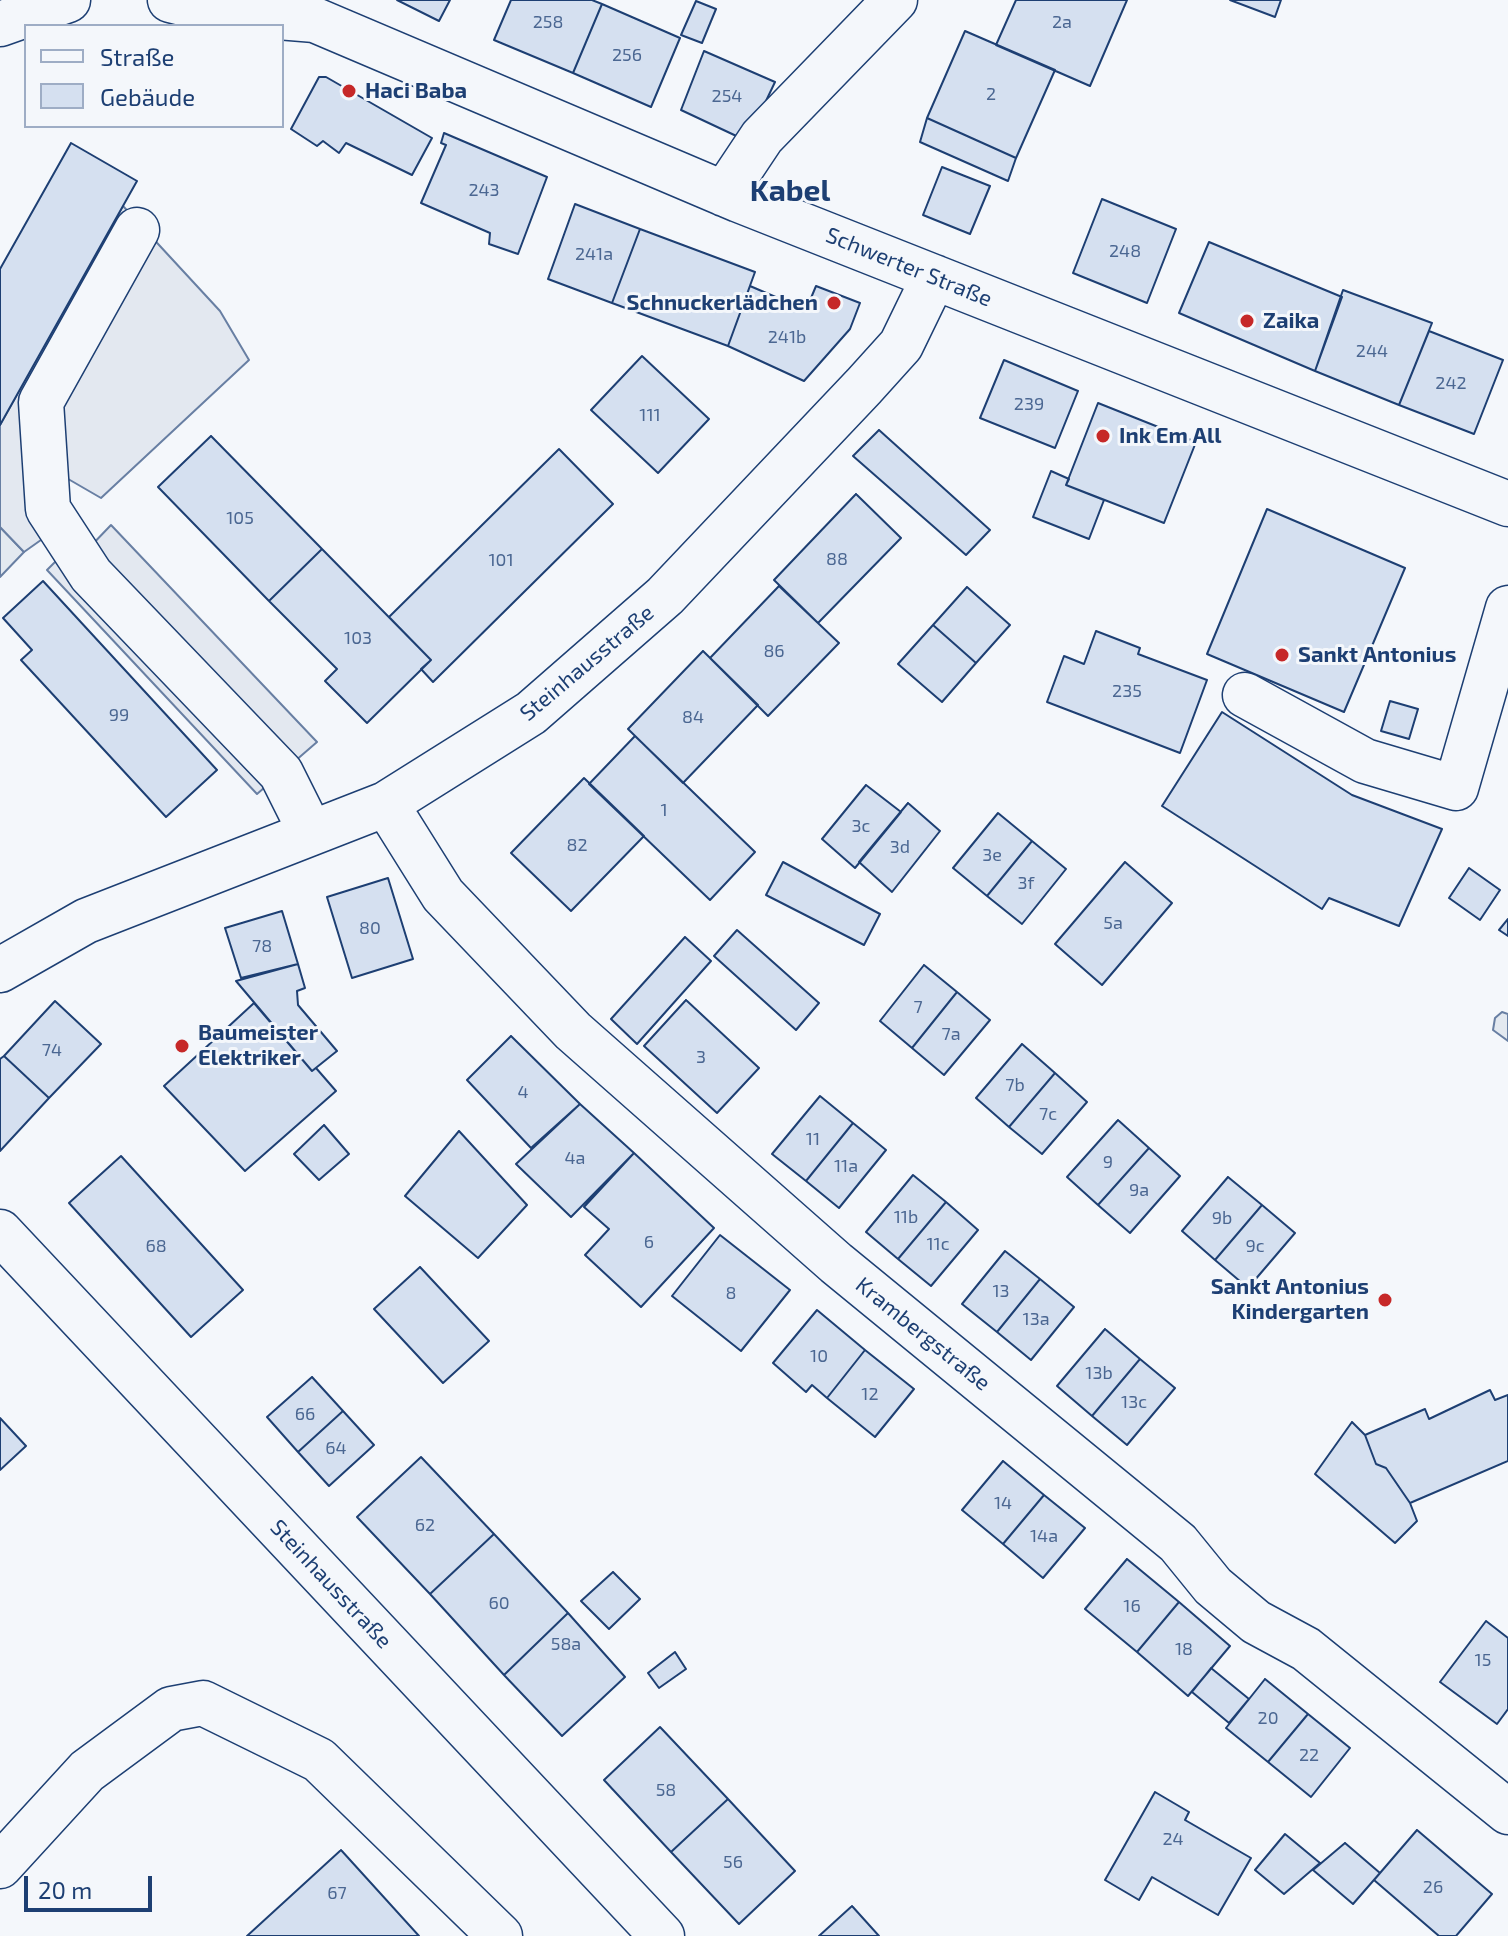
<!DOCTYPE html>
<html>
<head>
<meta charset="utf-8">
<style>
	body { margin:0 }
	#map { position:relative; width:1508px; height:1936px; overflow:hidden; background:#f4f7fb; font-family:"Exo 2",sans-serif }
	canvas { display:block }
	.legend { position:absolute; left:24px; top:24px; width:260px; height:104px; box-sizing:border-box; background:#f4f7fb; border:2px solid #9eadc5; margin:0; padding:10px 14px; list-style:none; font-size:24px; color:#1d3f73 }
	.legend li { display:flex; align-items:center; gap:16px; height:40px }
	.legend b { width:40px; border:2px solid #9eadc5 }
	.scale { position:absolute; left:24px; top:1876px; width:128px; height:36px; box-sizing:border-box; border:4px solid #1d3f73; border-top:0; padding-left:10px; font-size:24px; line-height:28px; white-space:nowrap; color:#1d3f73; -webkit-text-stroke:6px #f4f7fb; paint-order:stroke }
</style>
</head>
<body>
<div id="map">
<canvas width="1508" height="1936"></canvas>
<ul class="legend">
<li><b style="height:10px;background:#f4f7fb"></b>Straße</li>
<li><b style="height:22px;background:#d5e0f0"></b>Gebäude</li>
</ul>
<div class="scale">20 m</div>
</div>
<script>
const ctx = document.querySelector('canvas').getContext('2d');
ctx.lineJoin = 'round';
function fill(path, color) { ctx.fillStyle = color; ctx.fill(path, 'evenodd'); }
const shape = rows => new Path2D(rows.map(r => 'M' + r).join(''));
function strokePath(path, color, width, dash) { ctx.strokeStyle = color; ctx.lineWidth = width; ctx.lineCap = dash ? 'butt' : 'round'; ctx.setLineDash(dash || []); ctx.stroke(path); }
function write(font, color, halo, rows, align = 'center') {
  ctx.font = font + ' "Exo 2",sans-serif'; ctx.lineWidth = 6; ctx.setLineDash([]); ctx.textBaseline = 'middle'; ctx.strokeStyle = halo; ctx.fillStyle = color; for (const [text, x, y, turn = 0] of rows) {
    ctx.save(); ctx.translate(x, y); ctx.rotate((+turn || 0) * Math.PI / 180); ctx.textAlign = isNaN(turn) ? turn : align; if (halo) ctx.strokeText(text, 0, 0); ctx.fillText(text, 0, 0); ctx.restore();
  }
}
const green = shape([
	[0,527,24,552,0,577,0,527],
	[1502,1012,1508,1014,1508,1041,1493,1030,1495,1018,1502,1012]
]);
fill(green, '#e3e9f0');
strokePath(green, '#687fa3', 2);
const parking = shape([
	[123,206,220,311,249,360,101,498,63,476,61,488,87,550,111,525,317,742,257,794,47,570,63,554,48,535,24,552,0,527,0,425,123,206]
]);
fill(parking, '#e3e8f0');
strokePath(parking, '#687fa3', 2);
const building = shape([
	[397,0,450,0,439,21,397,0],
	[511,0,592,0,602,4,573,73,494,40,511,0],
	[1016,0,1127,0,1090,86,996,45,1016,0],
	[1230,0,1281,0,1275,17,1230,0],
	[696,1,716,9,702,43,681,35,696,1],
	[602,4,680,38,651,107,573,73,602,4],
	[965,31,1055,70,1016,158,927,118,965,31],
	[704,51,775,82,747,141,681,110,704,51],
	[319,77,326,77,432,138,412,175,346,143,339,153,323,141,317,146,291,129,319,77],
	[927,118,1016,158,1008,181,920,142,927,118],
	[444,133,547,177,518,254,489,244,490,233,421,203,446,145,441,143,444,133],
	[71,143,137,181,0,425,0,269,71,143],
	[942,167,990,186,970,234,923,215,942,167],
	[1102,199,1176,229,1147,303,1073,273,1102,199],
	[575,204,640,229,612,303,548,279,575,204],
	[640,229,755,272,728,346,612,303,640,229],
	[1209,242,1342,297,1315,371,1179,313,1209,242],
	[750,286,806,310,816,286,860,303,850,329,804,381,728,346,750,286],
	[1343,290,1432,323,1399,405,1315,371,1343,290],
	[1429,331,1503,360,1474,434,1399,405,1429,331],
	[642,356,709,419,658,473,591,410,642,356],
	[1004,360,1078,391,1055,448,980,418,1004,360],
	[1098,403,1196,442,1164,523,1066,485,1098,403],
	[879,430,990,530,966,555,853,456,879,430],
	[211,436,322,549,269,601,158,487,211,436],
	[559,449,613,504,433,682,421,669,431,660,389,617,559,449],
	[1051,471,1069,479,1066,485,1104,500,1089,539,1033,517,1051,471],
	[856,494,901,538,818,623,774,580,856,494],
	[1267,509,1405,568,1344,712,1207,654,1267,509],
	[322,549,431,660,367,723,325,681,337,669,269,601,322,549],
	[43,581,217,770,166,817,21,660,32,650,3,618,43,581],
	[779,586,839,643,768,716,710,658,779,586],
	[967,587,1010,625,976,663,933,625,967,587],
	[933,625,976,663,942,702,898,664,933,625],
	[1096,631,1140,648,1138,654,1207,680,1180,753,1047,702,1064,656,1084,664,1096,631],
	[703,651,758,705,683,783,628,729,703,651],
	[1390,701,1418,709,1409,739,1381,731,1390,701],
	[1222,712,1352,795,1442,829,1399,926,1329,898,1322,909,1162,806,1222,712],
	[635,736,755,852,710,900,589,784,635,736],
	[584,778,644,836,571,911,511,853,584,778],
	[866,785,901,812,855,868,822,839,866,785],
	[908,803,940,831,892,892,859,862,908,803],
	[998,813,1032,841,987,896,953,868,998,813],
	[1032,841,1066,869,1022,924,987,896,1032,841],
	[783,862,880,914,864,945,766,895,783,862],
	[1125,862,1172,903,1102,985,1055,944,1125,862],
	[1469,868,1500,890,1480,920,1449,898,1469,868],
	[388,878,413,959,352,978,327,897,388,878],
	[282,911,298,964,241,978,225,928,282,911],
	[1508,919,1508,936,1499,930,1508,919],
	[737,930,819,1003,796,1030,714,956,737,930],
	[685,937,711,961,637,1044,611,1019,685,937],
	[298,964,305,988,297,991,298,1005,337,1051,312,1071,236,981,298,964],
	[924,965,957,992,912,1048,880,1021,924,965],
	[957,992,990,1020,944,1075,912,1048,957,992],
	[686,1000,759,1068,717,1113,644,1046,686,1000],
	[55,1001,101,1044,49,1098,4,1056,55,1001],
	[254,1003,312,1071,316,1068,336,1091,245,1171,164,1086,254,1003],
	[511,1036,580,1104,531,1148,467,1080,511,1036],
	[1022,1044,1055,1073,1009,1127,976,1098,1022,1044],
	[4,1056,49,1098,0,1151,0,1059,4,1056],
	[1055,1073,1087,1102,1042,1154,1009,1127,1055,1073],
	[820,1096,853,1123,806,1181,772,1154,820,1096],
	[580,1104,634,1153,571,1217,516,1164,580,1104],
	[1118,1120,1149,1148,1098,1205,1067,1177,1118,1120],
	[853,1123,886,1150,839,1208,806,1181,853,1123],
	[324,1125,349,1154,319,1180,294,1154,324,1125],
	[459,1131,527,1205,478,1258,405,1196,459,1131],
	[1149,1148,1180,1176,1130,1233,1098,1205,1149,1148],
	[634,1153,714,1228,641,1307,585,1255,609,1229,584,1207,634,1153],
	[121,1156,243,1290,191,1337,69,1203,121,1156],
	[913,1175,946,1202,898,1259,866,1232,913,1175],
	[1228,1177,1262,1205,1215,1260,1182,1231,1228,1177],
	[946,1202,978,1230,931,1286,898,1259,946,1202],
	[1262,1205,1295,1233,1248,1288,1215,1260,1262,1205],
	[720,1235,790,1290,741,1351,672,1296,720,1235],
	[1005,1251,1040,1279,997,1332,962,1304,1005,1251],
	[420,1267,489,1341,443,1383,374,1309,420,1267],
	[1040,1279,1074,1307,1031,1360,997,1332,1040,1279],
	[817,1310,865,1350,827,1398,812,1385,806,1392,773,1363,817,1310],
	[1105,1329,1140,1359,1092,1416,1057,1386,1105,1329],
	[865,1350,914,1389,875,1437,827,1398,865,1350],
	[1140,1359,1175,1388,1127,1445,1092,1416,1140,1359],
	[312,1377,343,1411,298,1452,267,1417,312,1377],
	[1490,1390,1495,1400,1508,1395,1508,1461,1410,1503,1386,1468,1376,1464,1365,1435,1425,1409,1429,1419,1490,1390],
	[343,1411,374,1445,329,1486,298,1452,343,1411],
	[0,1418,26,1446,0,1470,0,1418],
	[1352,1422,1365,1435,1376,1464,1386,1468,1410,1503,1417,1521,1395,1543,1315,1474,1352,1422],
	[421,1457,494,1534,430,1594,357,1517,421,1457],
	[1003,1461,1044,1495,1003,1544,962,1510,1003,1461],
	[1044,1495,1085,1528,1043,1578,1003,1544,1044,1495],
	[494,1534,568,1613,504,1675,430,1594,494,1534],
	[1127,1559,1179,1602,1137,1652,1085,1609,1127,1559],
	[613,1572,640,1599,609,1629,581,1601,613,1572],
	[1179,1602,1230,1646,1188,1696,1137,1652,1179,1602],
	[568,1613,625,1677,562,1736,504,1675,568,1613],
	[1486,1621,1508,1638,1508,1709,1497,1724,1440,1682,1486,1621],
	[675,1652,686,1669,659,1688,648,1673,675,1652],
	[1211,1668,1249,1699,1229,1723,1192,1692,1211,1668],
	[1265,1679,1308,1714,1268,1762,1226,1728,1265,1679],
	[1308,1714,1350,1748,1311,1797,1268,1762,1308,1714],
	[660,1727,728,1799,671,1852,604,1780,660,1727],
	[1155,1792,1189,1812,1185,1820,1251,1858,1218,1915,1152,1877,1139,1900,1105,1880,1155,1792],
	[728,1799,795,1871,739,1924,671,1852,728,1799],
	[1417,1830,1492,1894,1456,1936,1439,1936,1374,1880,1417,1830],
	[1285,1834,1320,1863,1284,1894,1255,1870,1285,1834],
	[1345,1843,1380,1873,1353,1904,1313,1870,1345,1843],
	[341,1850,419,1936,247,1936,341,1850],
	[852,1906,879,1936,819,1936,852,1906]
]);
fill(building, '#d5e0f0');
strokePath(building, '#1d3f73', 2);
const minor = shape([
	[170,0,217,12,315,20,739,200,1508,504],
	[0,24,68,0],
	[724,194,762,137,895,0],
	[137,230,41,402,48,509,91,575,281,773,311,833],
	[1245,695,1365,761,1456,788,1508,608],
	[386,804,443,895,573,1031,836,1263,1178,1543,1213,1586,1256,1622,1306,1649,1508,1812],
	[0,970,86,921,386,804,531,713,665,596,864,386,901,345,934,277],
	[0,1232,662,1936],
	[0,1866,87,1771,171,1709,203,1703,319,1760,500,1936]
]);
strokePath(minor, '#1d3f73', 47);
strokePath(minor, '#f4f7fb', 44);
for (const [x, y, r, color] of [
	[349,91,8,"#c62828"],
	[834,303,8,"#c62828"],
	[1247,321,8,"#c62828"],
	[1103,436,8,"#c62828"],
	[1282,655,8,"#c62828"],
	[182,1046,8,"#c62828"],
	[1385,1300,8,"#c62828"]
]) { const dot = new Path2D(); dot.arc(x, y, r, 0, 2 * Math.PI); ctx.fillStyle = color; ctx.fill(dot); strokePath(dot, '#f4f7fb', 3); }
write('18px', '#4b6792', null, [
	["258",548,22],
	["2a",1062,22],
	["256",627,55],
	["2",991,94],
	["254",727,96],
	["243",484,190],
	["248",1125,251],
	["241a",594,254],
	["241b",787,337],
	["244",1372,351],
	["242",1451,383],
	["239",1029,404],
	["111",650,415],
	["105",240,518],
	["88",837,559],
	["101",501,560],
	["103",358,638],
	["86",774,651],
	["235",1127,691],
	["99",119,715],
	["84",693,717],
	["1",664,810],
	["3c",861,826],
	["82",577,845],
	["3d",900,847],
	["3e",992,855],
	["3f",1026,883],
	["5a",1113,923],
	["80",370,928],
	["78",262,946],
	["7",918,1007],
	["7a",951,1034],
	["74",52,1050],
	["3",701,1057],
	["7b",1015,1085],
	["4",523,1092],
	["7c",1048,1114],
	["11",813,1139],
	["4a",575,1158],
	["9",1108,1162],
	["11a",846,1166],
	["9a",1139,1190],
	["11b",906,1217],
	["9b",1222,1218],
	["6",649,1242],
	["11c",938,1244],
	["68",156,1246],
	["9c",1255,1246],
	["13",1001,1291],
	["8",731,1293],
	["13a",1036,1319],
	["10",819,1356],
	["13b",1099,1373],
	["12",870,1394],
	["13c",1134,1402],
	["66",305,1414],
	["64",336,1448],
	["14",1003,1503],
	["62",425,1525],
	["14a",1044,1536],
	["60",499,1603],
	["16",1132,1606],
	["58a",566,1644],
	["18",1184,1649],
	["15",1483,1660],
	["20",1268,1718],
	["22",1309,1755],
	["58",666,1790],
	["24",1173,1839],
	["56",733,1862],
	["26",1433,1887],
	["67",337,1893]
]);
write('bold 22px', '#1d3f73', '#f4f7fb', [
	["Haci Baba",365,91],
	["Schnuckerlädchen",818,303,"right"],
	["Zaika",1263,321],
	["Ink Em All",1119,436],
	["Sankt Antonius",1298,655],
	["Baumeister",198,1033],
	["Elektriker",198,1058],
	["Sankt Antonius",1369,1287,"right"],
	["Kindergarten",1369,1312,"right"]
], 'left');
write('22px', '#1d3f73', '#f4f7fb', [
	["Schwerter Straße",909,267,22],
	["Steinhausstraße",587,663,-40],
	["Krambergstraße",923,1334,39],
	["Steinhausstraße",331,1584,47]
]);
write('bold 30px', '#1d3f73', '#f4f7fb', [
	["Kabel",790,191]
]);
</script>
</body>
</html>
